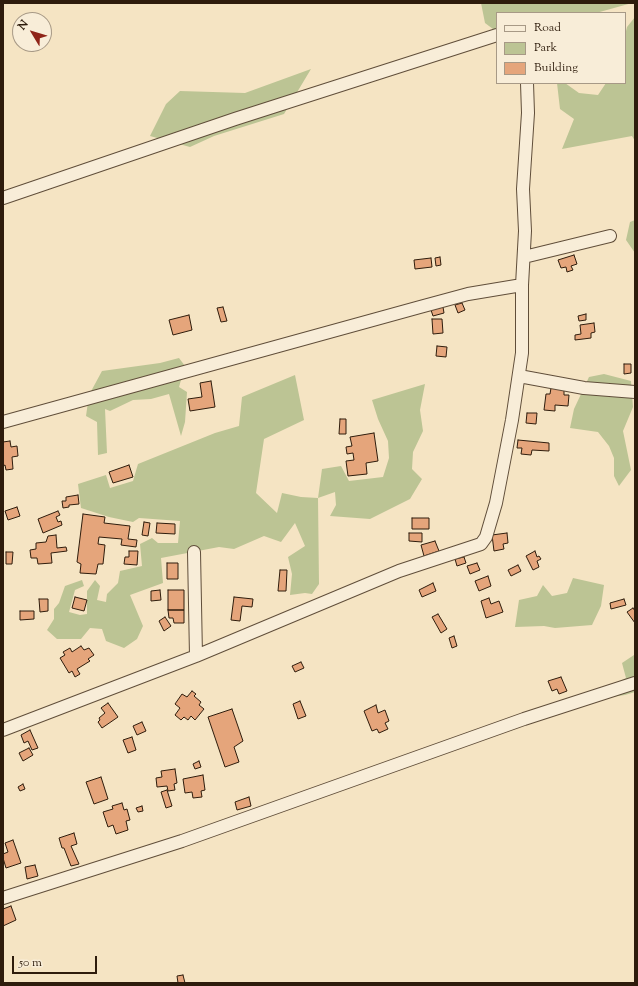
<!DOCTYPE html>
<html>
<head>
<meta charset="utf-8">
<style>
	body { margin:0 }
	#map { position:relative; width:638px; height:986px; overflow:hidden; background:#f5e4c3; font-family:"Sorts Mill Goudy",serif }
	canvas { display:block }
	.frame { position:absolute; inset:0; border:4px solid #2e1c0c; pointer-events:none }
	.legend { position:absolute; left:496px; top:12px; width:130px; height:72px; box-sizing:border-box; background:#f8edd8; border:1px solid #a79986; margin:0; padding:5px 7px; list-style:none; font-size:12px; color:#2e1c0c }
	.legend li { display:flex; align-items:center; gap:8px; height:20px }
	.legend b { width:20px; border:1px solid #a79986 }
	.north { position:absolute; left:12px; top:12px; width:40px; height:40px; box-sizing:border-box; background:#f8edd8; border:1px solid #a79986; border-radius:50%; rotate:308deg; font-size:11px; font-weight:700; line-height:16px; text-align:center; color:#2e1c0c }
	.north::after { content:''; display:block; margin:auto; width:14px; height:18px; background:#8f2418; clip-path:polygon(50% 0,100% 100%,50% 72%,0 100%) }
	.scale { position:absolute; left:12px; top:956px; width:85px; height:18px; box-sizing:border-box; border:2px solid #2e1c0c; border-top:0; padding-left:5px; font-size:12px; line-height:14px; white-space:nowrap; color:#2e1c0c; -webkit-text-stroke:3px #f8edd8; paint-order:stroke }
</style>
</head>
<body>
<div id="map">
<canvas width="638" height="986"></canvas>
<div class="frame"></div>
<ul class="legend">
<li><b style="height:5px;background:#f8edd8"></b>Road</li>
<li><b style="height:11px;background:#bcc494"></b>Park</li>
<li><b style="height:11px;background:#e5a57b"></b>Building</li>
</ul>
<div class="north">N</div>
<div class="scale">50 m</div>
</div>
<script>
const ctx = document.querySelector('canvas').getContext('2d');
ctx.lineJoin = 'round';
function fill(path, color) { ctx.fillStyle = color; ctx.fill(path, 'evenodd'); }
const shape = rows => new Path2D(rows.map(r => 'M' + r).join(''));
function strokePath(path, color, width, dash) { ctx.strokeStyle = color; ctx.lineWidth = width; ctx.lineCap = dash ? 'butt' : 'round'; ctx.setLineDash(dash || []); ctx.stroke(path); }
fill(shape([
	[481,3,632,3,596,13,497,13,497,32,485,23],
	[635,17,635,141,632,136,562,149,574,119,560,109,557,83,565,83,579,93,598,95,606,83,625,83,625,35,627,27],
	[311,69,284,114,214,136,190,147,150,136,166,104,180,91,245,93],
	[635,220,635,253,626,240,630,222],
	[179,358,185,366,179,387,187,392,185,422,181,436,169,394,151,399,133,400,110,411,105,409,107,453,98,455,97,422,86,416,89,395,102,371,160,363],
	[604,374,631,381,633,407,623,431,631,470,619,486,614,476,614,458,609,446,598,432,570,428,574,409,589,377],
	[295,375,304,420,264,439,256,493,277,513,282,493,301,497,318,498,322,469,341,466,349,481,383,477,389,458,388,441,378,419,372,400,425,384,420,410,423,431,413,452,412,469,422,479,410,499,370,519,330,516,336,505,335,492,318,498,319,584,312,594,305,593,290,595,292,574,288,557,305,546,295,523,281,542,264,536,234,549,219,547,161,558,163,583,130,595,143,626,137,639,124,648,106,641,102,629,90,628,81,639,57,639,47,630,54,619,54,609,59,603,65,586,82,580,84,586,75,590,69,612,80,615,87,614,87,591,95,580,100,586,97,600,106,602,107,594,118,583,120,571,142,566,140,544,152,538,158,543,178,543,180,521,139,518,133,522,109,517,81,508,78,484,106,475,110,488,133,481,138,464,215,433,239,426,242,397],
	[573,578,604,585,601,606,592,625,555,628,544,626,515,627,519,600,537,596,543,585,552,596,567,593],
	[634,655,635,656,635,692,625,695,612,697,610,686,626,678,622,663]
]), '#bcc494');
const building = shape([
	[574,255,577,264,571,266,573,270,567,272,566,267,561,268,558,260,574,255],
	[440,257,441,265,436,266,435,258,440,257],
	[431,258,432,267,415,269,414,260,431,258],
	[462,303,465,310,458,313,455,305,462,303],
	[223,307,227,321,221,322,217,308,223,307],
	[443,307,444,313,433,316,431,310,443,307],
	[586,314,586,320,579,321,578,316,586,314],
	[189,315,192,330,173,335,169,320,189,315],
	[432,319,442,319,443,333,433,334,432,319],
	[594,323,595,332,591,333,591,338,575,340,575,335,581,334,580,325,594,323],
	[437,346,447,347,446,357,436,356,437,346],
	[624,364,631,364,631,373,624,374,624,364],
	[211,381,215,407,190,411,188,399,202,397,200,383,211,381],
	[551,388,564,389,564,395,569,395,568,406,555,405,555,411,544,410,546,394,550,394,551,388],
	[527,413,537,413,536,424,526,423,527,413],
	[340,419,346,419,346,434,339,434,340,419],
	[374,433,378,461,366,463,367,474,348,476,346,461,354,460,353,453,347,454,346,447,352,446,350,437,374,433],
	[518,440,549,443,549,451,532,450,531,455,521,454,522,448,517,448,518,440],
	[10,441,11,447,17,446,18,456,12,457,13,469,6,470,5,465,3,466,3,442,10,441],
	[129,465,133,477,113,483,109,472,129,465],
	[78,495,79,504,69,505,69,507,63,508,62,501,66,501,66,497,78,495],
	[17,507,20,516,8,520,5,511,17,507],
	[58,511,60,515,56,517,58,522,61,521,62,525,43,533,38,519,58,511],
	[83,514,105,517,104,523,130,526,128,539,137,540,136,547,121,545,122,539,99,537,98,544,105,545,103,564,98,564,96,574,80,573,81,564,77,562,83,514],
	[412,518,429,518,429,529,412,529,412,518],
	[144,522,150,523,148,536,142,535,144,522],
	[157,523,175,524,175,534,156,533,157,523],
	[409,533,422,533,422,542,409,541,409,533],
	[507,533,508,543,503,544,504,549,494,551,492,535,507,533],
	[56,535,57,548,66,547,67,551,51,553,52,563,38,564,37,558,31,558,30,550,36,549,36,543,46,542,48,536,56,535],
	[435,541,439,551,424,556,421,545,435,541],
	[129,551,138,551,137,565,124,564,125,557,129,557,129,551],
	[535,551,537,557,539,556,541,559,537,561,539,567,533,570,526,556,535,551],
	[6,552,13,552,12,564,6,564,6,552],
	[464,557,466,563,457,566,455,559,464,557],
	[167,563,178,563,178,579,167,579,167,563],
	[477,563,480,570,470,574,467,566,477,563],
	[518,565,521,571,511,576,508,570,518,565],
	[280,570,287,570,286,591,278,591,280,570],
	[488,576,491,586,479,591,475,581,488,576],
	[433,583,436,591,422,597,419,590,433,583],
	[160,590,161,600,151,601,151,591,160,590],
	[168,590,184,590,184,610,168,610,168,590],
	[75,597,87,600,84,611,72,608,75,597],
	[234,597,253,599,252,607,242,606,240,621,231,620,234,597],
	[489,598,491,604,499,601,503,612,486,618,481,601,489,598],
	[39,599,48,599,48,611,40,612,39,599],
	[624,599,626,605,611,609,610,603,624,599],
	[633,608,635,611,635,623,627,612,633,608],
	[168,610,184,610,184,623,174,623,173,618,169,618,168,610],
	[20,611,34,611,34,619,20,620,20,611],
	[438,614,447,629,441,633,432,617,438,614],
	[165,617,171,626,164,631,159,621,165,617],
	[454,636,457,646,452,648,449,638,454,636],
	[81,646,84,650,89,648,94,655,88,659,90,661,77,669,80,674,75,677,72,671,69,673,60,658,65,655,63,652,70,648,72,652,81,646],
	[301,662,304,668,295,672,292,666,301,662],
	[561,677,567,691,559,694,557,689,552,691,548,681,561,677],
	[192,691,196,694,194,696,201,702,199,705,204,709,195,720,191,716,188,720,184,717,181,720,175,715,180,708,175,704,182,694,187,697,192,691],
	[300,701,306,716,298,719,293,704,300,701],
	[108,703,118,717,102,728,98,722,100,720,99,718,105,713,101,708,108,703],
	[376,705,378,713,385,710,389,721,385,723,388,729,379,733,377,729,372,731,364,711,376,705],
	[232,709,243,741,234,747,239,762,225,767,208,717,232,709],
	[142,722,146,731,137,735,133,726,142,722],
	[30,730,38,748,32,750,28,741,24,743,21,735,30,730],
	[132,737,136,750,128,753,123,740,132,737],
	[29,748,33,755,23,761,19,753,29,748],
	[199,761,201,767,195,769,193,764,199,761],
	[175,769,177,783,174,784,175,790,168,791,167,786,157,787,156,778,162,777,161,771,175,769],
	[203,775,205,790,201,791,202,797,193,798,192,792,185,793,183,779,203,775],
	[101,777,108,799,94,804,86,782,101,777],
	[23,784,25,789,20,791,18,787,23,784],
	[167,790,172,806,166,808,161,792,167,790],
	[249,797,251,806,237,810,235,802,249,797],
	[122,803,124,810,127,809,130,820,126,821,128,830,116,834,113,825,108,827,103,812,113,809,112,806,122,803],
	[142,806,143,811,138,812,136,808,142,806],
	[74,833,77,844,71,846,79,864,71,866,64,848,62,848,59,838,74,833],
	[13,840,21,863,6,868,3,858,3,854,8,852,5,843,13,840],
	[35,865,38,876,27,879,25,867,35,865],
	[11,906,16,920,3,926,3,909,11,906],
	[183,975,185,983,178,983,177,976,183,975]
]);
fill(building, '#e5a57b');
strokePath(building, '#2e1c0c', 1);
const minor = shape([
	[3,198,235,119,497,35],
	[524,257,610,236],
	[519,376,584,388,635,392],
	[3,422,420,307,468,294,522,285],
	[194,552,196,656],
	[3,730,196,656,399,571,481,544,486,537,496,503,512,420,522,353,522,285,525,231,523,189,528,113,527,83],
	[3,898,182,841,524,719,635,683]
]);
strokePath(minor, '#604e3a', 14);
strokePath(minor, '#f8edd8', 12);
</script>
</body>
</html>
